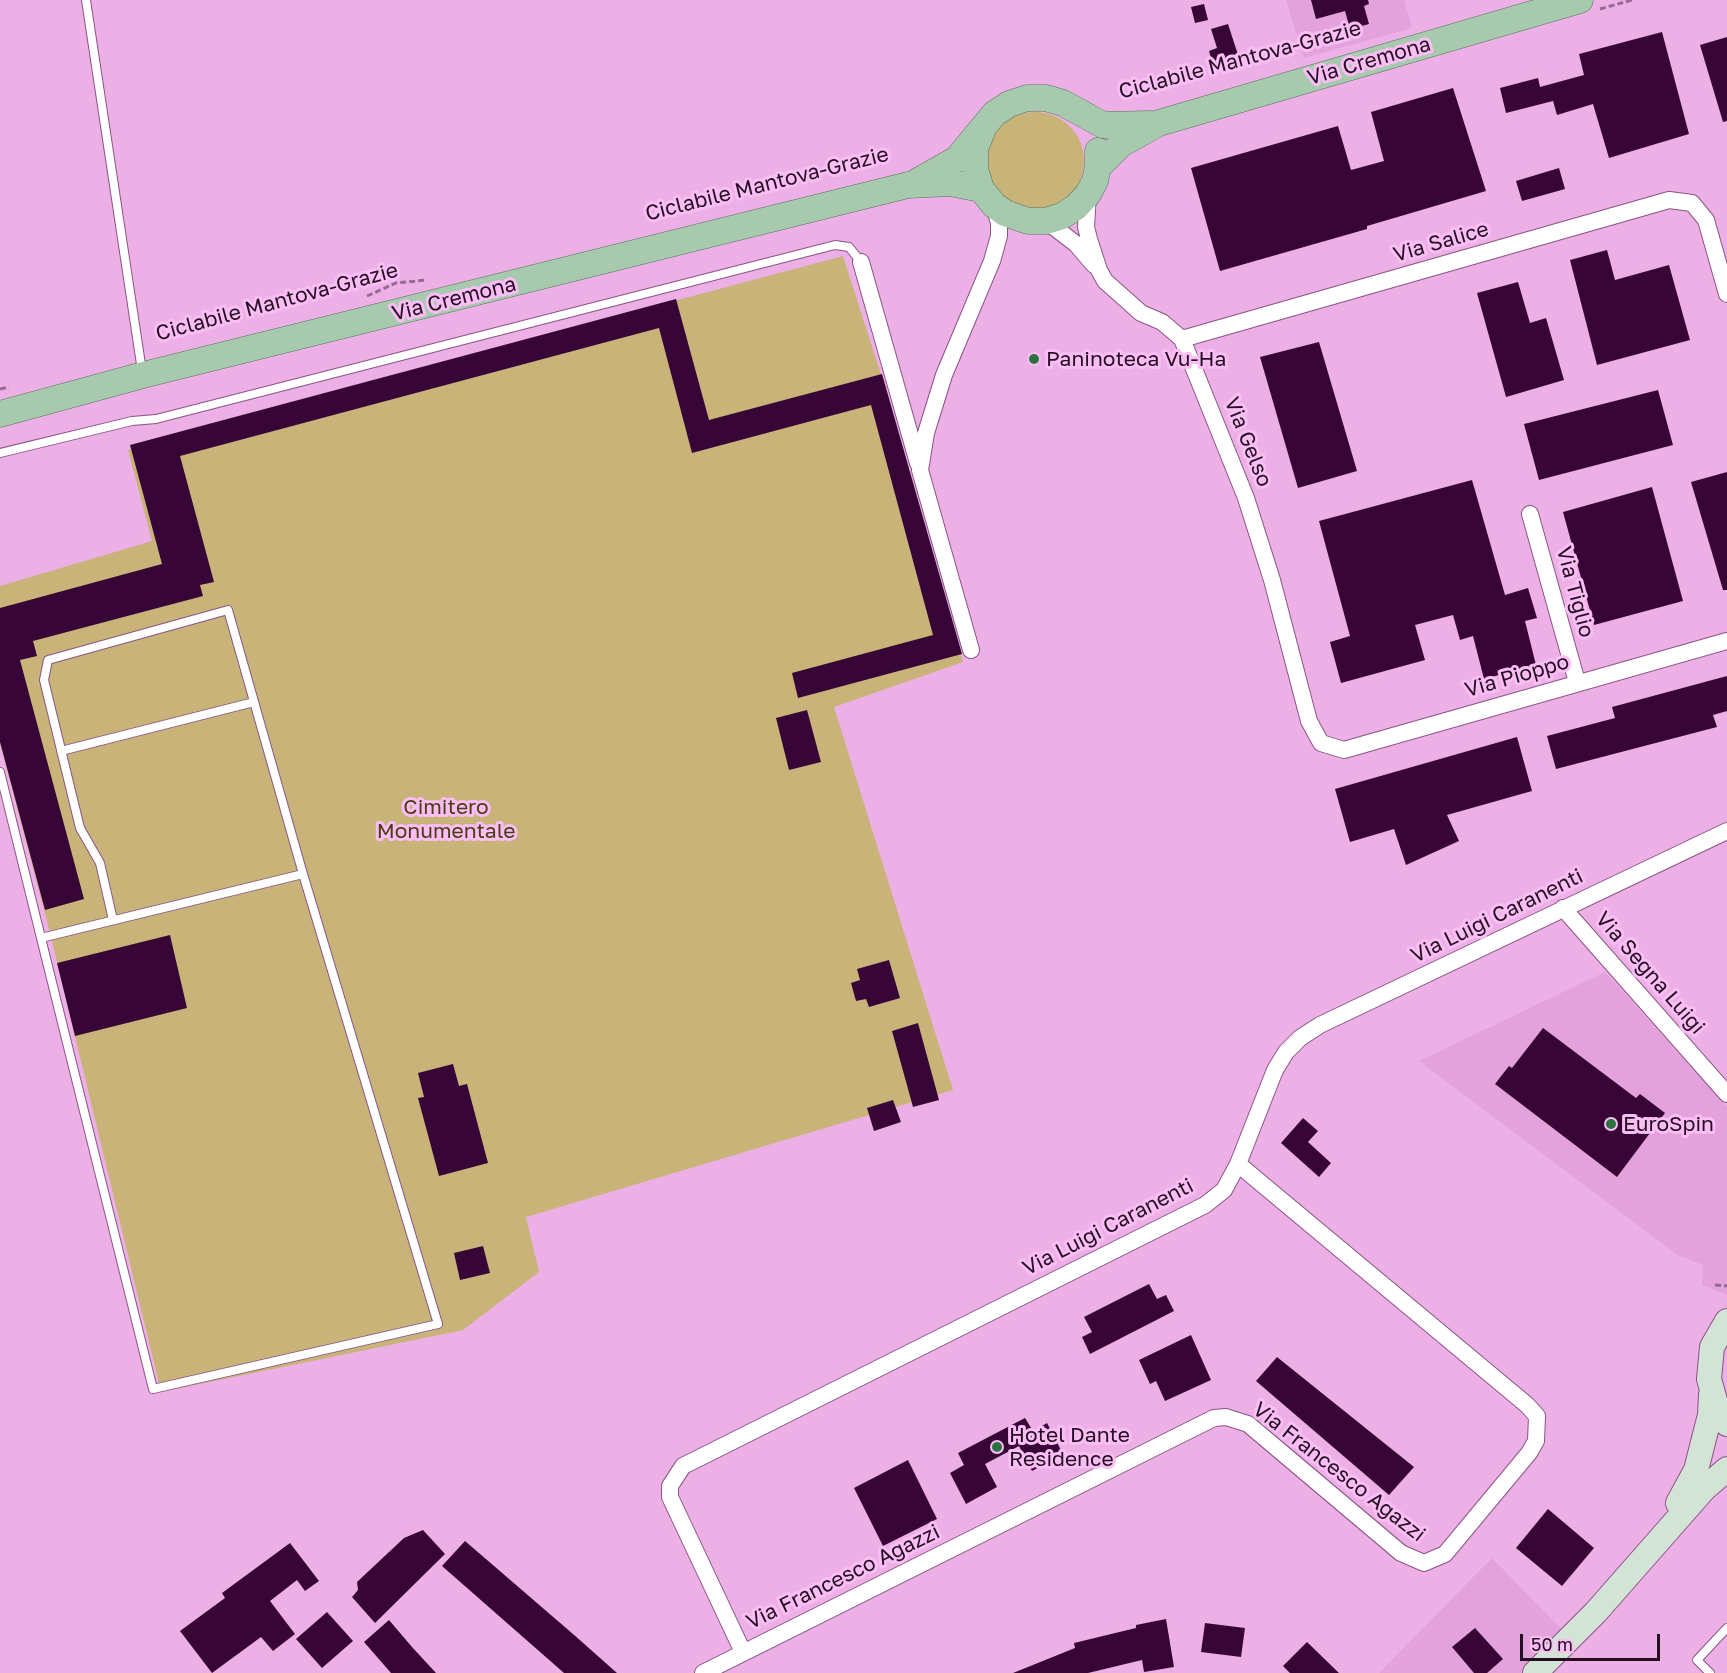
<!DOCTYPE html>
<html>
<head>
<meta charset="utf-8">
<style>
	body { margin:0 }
	#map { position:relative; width:1727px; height:1673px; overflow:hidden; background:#edb0e6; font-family:"Golos Text",sans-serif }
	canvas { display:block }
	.scale { position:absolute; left:1520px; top:1634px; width:140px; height:27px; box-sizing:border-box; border:3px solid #240f23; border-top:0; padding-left:8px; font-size:18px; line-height:21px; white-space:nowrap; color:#240f23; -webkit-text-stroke:4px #fabdf4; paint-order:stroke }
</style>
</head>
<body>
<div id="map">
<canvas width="1727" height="1673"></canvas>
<div class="scale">50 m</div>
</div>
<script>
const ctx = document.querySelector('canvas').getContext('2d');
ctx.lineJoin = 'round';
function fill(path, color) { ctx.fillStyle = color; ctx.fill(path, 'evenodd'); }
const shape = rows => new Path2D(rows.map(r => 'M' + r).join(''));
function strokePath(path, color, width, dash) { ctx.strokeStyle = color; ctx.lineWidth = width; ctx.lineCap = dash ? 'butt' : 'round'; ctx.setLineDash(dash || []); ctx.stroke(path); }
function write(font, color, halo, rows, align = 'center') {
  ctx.font = font + ' "Golos Text",sans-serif'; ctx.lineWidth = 6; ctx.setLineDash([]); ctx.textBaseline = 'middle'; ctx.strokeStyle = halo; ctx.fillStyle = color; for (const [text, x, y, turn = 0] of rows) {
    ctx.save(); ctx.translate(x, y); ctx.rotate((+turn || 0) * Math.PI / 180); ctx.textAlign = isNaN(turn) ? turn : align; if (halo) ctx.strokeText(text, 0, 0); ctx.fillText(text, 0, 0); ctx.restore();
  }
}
fill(shape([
	[1286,0,1404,0,1412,28,1304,58],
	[1605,972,1727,1107,1727,1295,1702,1285,1703,1265,1679,1256,1419,1061],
	[1492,1558,1567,1635,1528,1673,1379,1673]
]), '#e3a2dc');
fill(shape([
	'986 161a49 49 0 1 1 98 0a49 49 0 1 1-98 0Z',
	[843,256,884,384,963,662,834,707,953,1090,526,1217,539,1272,463,1330,161,1392,48,925,0,743,0,586,152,541,128,450,661,318,674,301]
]), '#c8b379');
fill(shape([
	[1311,0,1368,0,1369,4,1364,6,1369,24,1350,29,1345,11,1316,19],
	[1204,4,1208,20,1195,23,1191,7],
	[1228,24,1240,61,1214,69,1209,51,1217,48,1211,29],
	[1662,32,1689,134,1609,158,1593,104,1557,115,1553,101,1506,113,1500,88,1538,78,1540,87,1584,75,1579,54],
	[1727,37,1727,121,1723,122,1700,45],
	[1453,88,1486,191,1367,226,1367,229,1220,271,1191,168,1338,126,1351,170,1384,161,1371,112],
	[1559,168,1565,189,1522,201,1516,181],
	[1607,250,1615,280,1669,265,1690,340,1597,365,1570,260],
	[1518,282,1530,323,1546,318,1564,380,1506,397,1477,293],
	[676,299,709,420,882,374,962,654,798,698,792,673,933,635,871,405,692,453,659,328,180,456,214,582,200,585,203,596,33,641,37,656,20,660,84,899,45,910,0,742,0,608,162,564,130,445],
	[1319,342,1357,471,1298,488,1260,357],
	[1658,390,1673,445,1539,480,1524,424],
	[1727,472,1727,590,1723,590,1691,482],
	[1472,480,1505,595,1528,588,1537,618,1525,621,1536,665,1484,679,1473,636,1460,640,1453,615,1415,625,1425,660,1341,683,1330,642,1350,636,1319,521],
	[1652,487,1683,601,1594,625,1563,512],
	[1727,676,1727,711,1713,715,1717,727,1556,769,1547,736,1615,718,1612,707],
	[807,710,821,762,789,770,776,718],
	[1517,737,1532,791,1447,815,1459,841,1406,865,1394,829,1350,842,1335,789],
	[170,935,187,1008,75,1036,57,963],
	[889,960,900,998,869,1007,866,999,856,1001,851,983,860,980,857,969],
	[918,1023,939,1100,913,1107,892,1031],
	[1543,1028,1636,1098,1640,1094,1665,1113,1617,1177,1495,1084,1509,1066,1512,1068],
	[453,1064,459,1086,467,1084,488,1163,439,1176,418,1098,424,1097,418,1073],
	[893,1100,901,1122,874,1131,867,1108],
	[1303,1118,1318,1131,1308,1142,1331,1163,1319,1177,1281,1143],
	[483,1246,490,1273,460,1280,454,1253],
	[1149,1284,1157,1299,1166,1295,1174,1311,1090,1354,1082,1337,1092,1332,1084,1317],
	[1191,1335,1211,1380,1165,1401,1156,1381,1150,1384,1139,1360],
	[1277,1357,1414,1467,1389,1495,1256,1381],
	[1025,1418,1033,1431,1047,1423,1063,1454,1032,1471,1019,1446,985,1464,997,1487,966,1504,950,1473,964,1465,958,1453],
	[908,1460,937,1519,883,1546,854,1488],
	[1548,1509,1594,1548,1562,1586,1516,1548],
	[423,1530,445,1554,375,1623,352,1597,358,1590,357,1582,404,1538],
	[465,1541,573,1634,617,1673,564,1673,442,1566],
	[290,1543,319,1581,305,1591,297,1580,270,1601,295,1634,273,1651,261,1637,212,1673,180,1631,225,1598,222,1593],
	[327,1612,353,1641,322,1668,296,1639],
	[1166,1619,1174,1667,1144,1672,1142,1660,1088,1673,1013,1673,1075,1648,1074,1643,1136,1628,1136,1625],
	[389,1620,412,1647,436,1673,391,1673,364,1642],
	[1205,1623,1245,1628,1241,1657,1201,1652],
	[1475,1628,1503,1659,1487,1673,1474,1673,1452,1647],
	[1307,1642,1339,1673,1290,1673,1283,1666]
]), '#380636');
const service = shape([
	[86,0,142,371],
	[0,453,132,421,156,419,835,245,849,247,861,262],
	[61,751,254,702],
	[0,772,41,938,153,1389,438,1324,303,874,41,938],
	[113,920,100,863,80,828,44,680,48,660,228,610,303,874],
	[1710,1673,1697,1660,1727,1628]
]);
const minor = shape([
	[1088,194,1086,227,1089,239,1099,270,1105,281,1141,313,1162,322,1182,339,1246,498,1272,580,1309,721,1321,743,1344,750,1727,641],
	[1046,221,1076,244,1094,265],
	[861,262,918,463],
	[1182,339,1669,200,1692,203,1706,220,1727,294],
	[1530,514,1577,682],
	[971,650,920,470,926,433,944,375,992,261,999,236,999,223,994,205],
	[1563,908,1727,1094],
	[743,1652,670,1497,670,1486,683,1466,1205,1205,1224,1190,1238,1164,1275,1070,1286,1052,1300,1038,1320,1025,1727,831],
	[703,1673,1214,1418,1226,1417,1248,1424,1401,1553,1424,1563,1445,1554,1529,1453,1536,1441,1537,1416,1527,1405,1238,1164]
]);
const secondary = shape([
	[1727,1321,1712,1347,1709,1379,1718,1411,1727,1424],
	[1678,1503,1696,1470,1710,1415,1711,1395],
	[1535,1673,1596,1612,1704,1489,1727,1469]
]);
const primary = shape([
	[981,134,975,148,975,169,981,189,994,205,1005,213,1028,221,1046,221,1062,216,1076,207,1088,194,1095,181,1098,167,1098,151],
	[1098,167,1121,144,1159,123,1580,0],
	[918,181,957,159,994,114,1009,104,1027,98,1046,98,1063,103,1103,125,1150,124],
	[0,414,143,375,908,185,950,183,981,189]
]);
strokePath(service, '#8a5485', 10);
strokePath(minor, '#8a5485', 18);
strokePath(secondary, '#8a5485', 26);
strokePath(primary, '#53715a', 27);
strokePath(shape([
	[1600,9,1632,0],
	[367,296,396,283,427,280],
	[0,389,9,387],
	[1715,1285,1727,1286]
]), '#966b92', 3, [6, 3]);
strokePath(service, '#fff', 8);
strokePath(minor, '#fff', 16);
strokePath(secondary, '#d3e4d6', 24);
strokePath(primary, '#a7caae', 26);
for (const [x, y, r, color] of [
	[1034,359,6,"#2a723f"],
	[1611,1124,6,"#2a723f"],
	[997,1447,6,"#2a723f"]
]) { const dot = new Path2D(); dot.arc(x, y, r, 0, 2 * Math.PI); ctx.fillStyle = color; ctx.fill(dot); strokePath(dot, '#fabdf4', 2); }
write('21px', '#240f23', '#fabdf4', [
	["Ciclabile Mantova-Grazie",1240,60,-15],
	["Via Cremona",1369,61,-16],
	["Ciclabile Mantova-Grazie",767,184,-14],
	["Via Salice",1441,242,-16],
	["Via Cremona",454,299,-14],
	["Ciclabile Mantova-Grazie",277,302,-15],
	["Via Gelso",1248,442,68],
	["Via Tiglio",1575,592,75],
	["Via Pioppo",1517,676,-16],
	["Via Luigi Caranenti",1497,916,-26],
	["Via Segna Luigi",1650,973,49],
	["Via Luigi Caranenti",1108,1227,-27],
	["Via Francesco Agazzi",1339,1472,38],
	["Via Francesco Agazzi",843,1577,-26]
]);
write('21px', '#240f23', '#fabdf4', [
	["Paninoteca Vu-Ha",1046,359],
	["EuroSpin",1623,1124],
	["Hotel Dante",1009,1435],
	["Residence",1009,1459]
], 'left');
write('21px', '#4b3d13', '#fabdf4', [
	["Cimitero",446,807],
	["Monumentale",446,831]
]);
</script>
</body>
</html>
